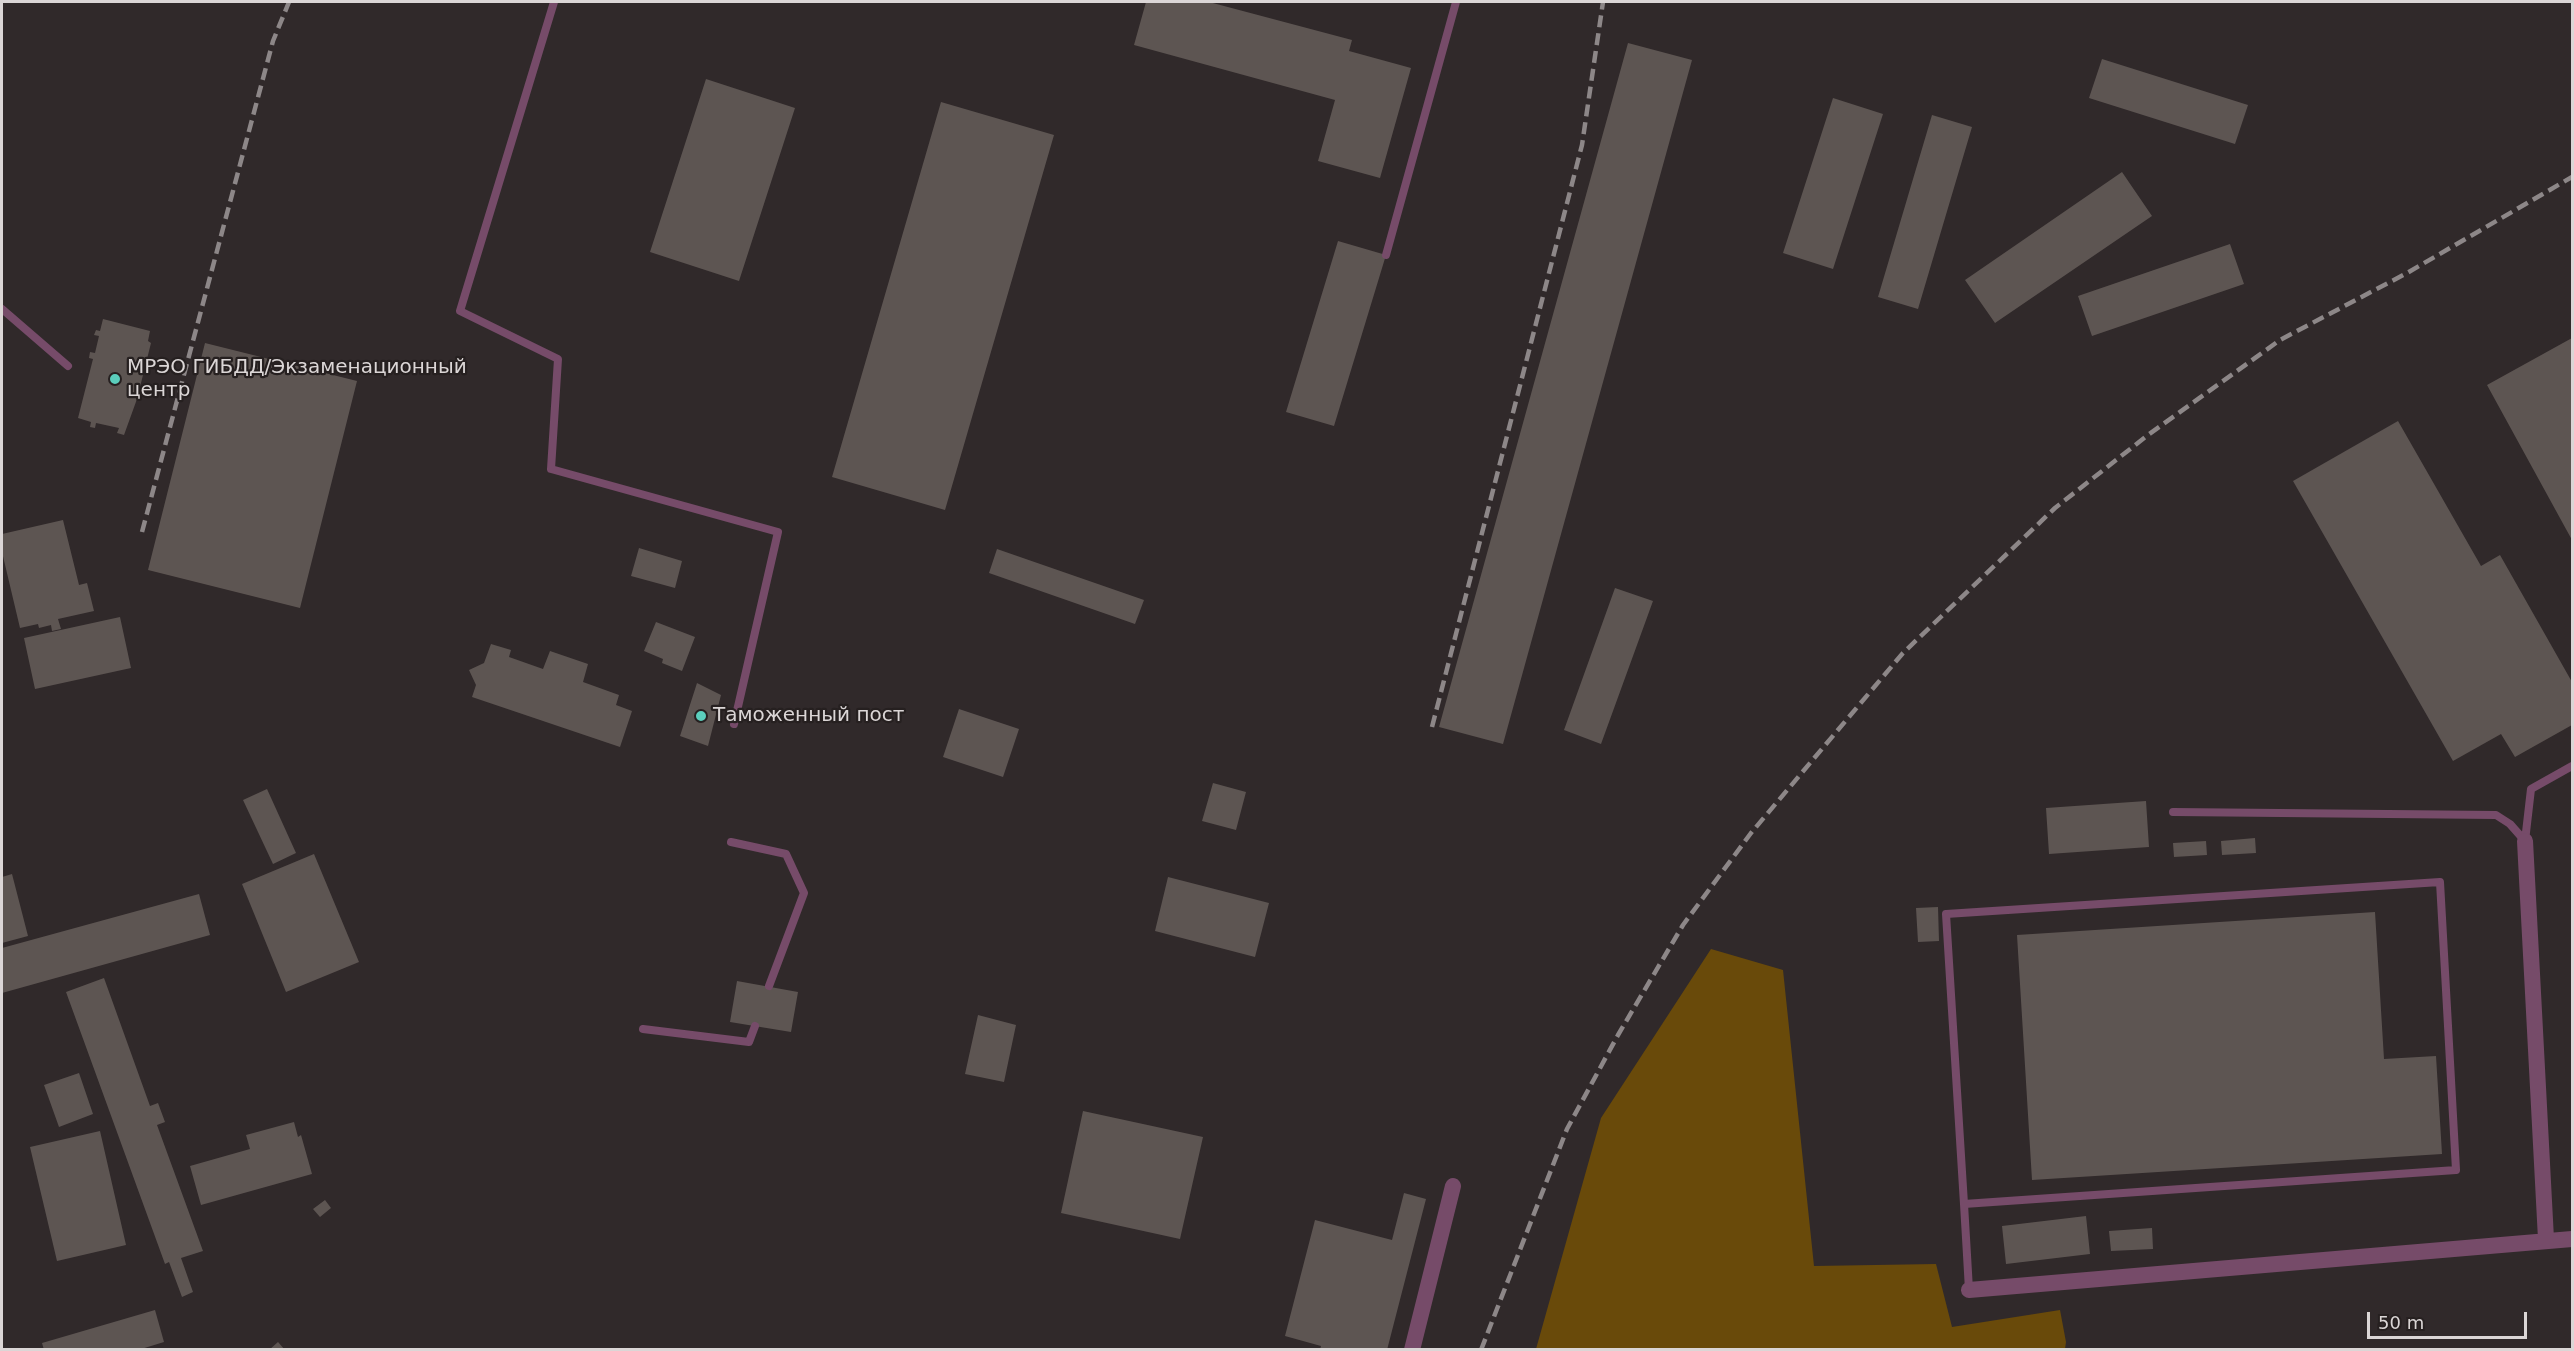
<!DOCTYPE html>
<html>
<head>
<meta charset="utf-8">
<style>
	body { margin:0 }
	#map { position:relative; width:2574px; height:1351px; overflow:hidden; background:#30292a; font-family:"DejaVu Sans",sans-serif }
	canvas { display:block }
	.frame { position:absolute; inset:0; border:3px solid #dbd6d6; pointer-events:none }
	.scale { position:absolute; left:2367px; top:1312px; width:160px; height:27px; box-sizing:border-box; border:3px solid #dbd6d6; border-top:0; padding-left:8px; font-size:18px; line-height:21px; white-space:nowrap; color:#dbd6d6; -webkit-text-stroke:4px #262020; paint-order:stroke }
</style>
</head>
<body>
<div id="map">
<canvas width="2574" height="1351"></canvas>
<div class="frame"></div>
<div class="scale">50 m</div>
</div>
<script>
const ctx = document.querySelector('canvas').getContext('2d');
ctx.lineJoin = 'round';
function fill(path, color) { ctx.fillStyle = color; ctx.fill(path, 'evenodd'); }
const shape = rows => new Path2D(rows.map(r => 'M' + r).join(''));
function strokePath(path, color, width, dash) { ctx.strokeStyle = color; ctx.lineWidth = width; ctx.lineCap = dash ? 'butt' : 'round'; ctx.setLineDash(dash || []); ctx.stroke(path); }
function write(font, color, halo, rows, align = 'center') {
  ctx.font = font + ' "DejaVu Sans",sans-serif'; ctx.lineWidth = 4.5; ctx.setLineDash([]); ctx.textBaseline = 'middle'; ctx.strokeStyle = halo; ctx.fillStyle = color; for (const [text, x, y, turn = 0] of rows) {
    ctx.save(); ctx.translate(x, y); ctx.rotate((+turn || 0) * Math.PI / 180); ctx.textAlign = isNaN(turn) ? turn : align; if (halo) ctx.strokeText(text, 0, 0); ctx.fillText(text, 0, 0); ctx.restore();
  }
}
fill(shape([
	[1711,949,1783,970,1814,1266,1936,1264,1952,1327,2060,1310,2066,1342,2065,1349,1536,1349,1601,1118]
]), '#694a0a');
fill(shape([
	[1146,2,1209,2,1352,40,1349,51,1411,68,1380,178,1318,161,1335,100,1134,45],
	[1628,43,1692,60,1503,744,1439,727],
	[2102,59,2248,105,2235,144,2089,98],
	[706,79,795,108,739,281,650,252],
	[1833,98,1883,114,1833,269,1783,253],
	[941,102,1054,135,945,510,832,477],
	[1932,115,1972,127,1918,309,1878,297],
	[2122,172,2152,216,1995,323,1965,280],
	[1338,241,1386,255,1334,426,1286,412],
	[2230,244,2244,284,2092,336,2078,296],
	[103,319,150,331,148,341,151,343,137,399,124,435,117,433,119,428,96,423,95,428,90,427,91,422,78,418,93,359,89,358,90,352,95,353,99,336,94,335,96,330,100,331],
	[2572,338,2572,540,2487,385],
	[205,343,357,381,300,608,148,570],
	[2398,421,2481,566,2500,555,2572,682,2572,725,2515,757,2501,734,2453,761,2293,481],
	[63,520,79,585,87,583,94,611,58,619,61,629,52,631,51,625,39,628,38,624,20,628,2,552,2,534],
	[639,548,682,561,675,588,631,576],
	[997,549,1144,600,1135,624,989,573],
	[1615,588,1653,601,1601,744,1564,730],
	[120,617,131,668,35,689,24,638],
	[656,622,695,637,682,671,662,663,663,659,644,651],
	[491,644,511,650,509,657,543,669,550,651,588,664,583,682,619,695,616,705,632,711,620,747,472,697,476,685,469,670,484,663],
	[697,683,721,695,708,746,680,736],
	[959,709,1019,729,1003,777,943,757],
	[1213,783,1246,792,1236,830,1202,821],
	[267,789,296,853,273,864,243,800],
	[2146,801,2149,847,2049,854,2046,808],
	[2255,838,2256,853,2222,855,2221,841],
	[2206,841,2207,855,2174,857,2173,843],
	[314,854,359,962,286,992,242,884],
	[12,874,28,936,2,943,2,877],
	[1168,877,1269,903,1255,957,1155,931],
	[199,894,210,935,2,993,2,948],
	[1938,907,1939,941,1918,942,1916,908],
	[2375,912,2384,1059,2436,1056,2442,1154,2032,1180,2017,935],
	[104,978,150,1106,158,1103,165,1122,157,1125,203,1251,181,1258,193,1292,182,1297,169,1262,165,1264,66,992],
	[737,981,798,992,791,1032,730,1022],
	[978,1015,1016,1025,1004,1082,965,1074],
	[79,1073,93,1114,59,1127,44,1085],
	[1083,1111,1203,1137,1180,1239,1061,1213],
	[294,1122,298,1137,301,1135,312,1174,201,1205,190,1166,250,1149,246,1135],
	[100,1131,126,1245,57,1261,30,1147],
	[1404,1193,1426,1199,1387,1350,1320,1350,1321,1346,1285,1336,1315,1220,1392,1240],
	[325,1200,331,1208,320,1217,313,1209],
	[2086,1216,2090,1254,2006,1264,2002,1226],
	[2152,1228,2153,1249,2111,1251,2109,1231],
	[155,1310,164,1342,138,1350,44,1350,42,1343],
	[278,1342,285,1350,269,1350]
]), '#5d5552');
strokePath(shape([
	[554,2,460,311,558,359,551,469,778,532,734,724],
	[1386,255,1456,2],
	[2,309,68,366],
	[2173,812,2496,815,2510,824,2525,841],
	[2525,841,2531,789,2572,766],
	[731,842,786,854,804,893,769,986],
	[643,1029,749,1042,755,1026],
	[1964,1204,2456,1170,2440,882,1946,914,1964,1204,1967,1255,1969,1290]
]), '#764b69', 8);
strokePath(shape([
	[2525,841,2546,1239],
	[1969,1290,2572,1239],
	[1412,1350,1453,1186]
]), '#764b69', 16);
strokePath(shape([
	[962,3,962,2],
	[142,532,273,41,289,2],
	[1432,727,1582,145,1603,2],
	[1481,1350,1567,1129,1618,1035,1683,925,1751,833,1903,653,2055,508,2148,435,2280,340,2407,273,2572,177]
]), '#8d8788', 4.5, [12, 6]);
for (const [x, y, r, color] of [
	[115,379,6,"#5bcebc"],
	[701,716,6,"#5bcebc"]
]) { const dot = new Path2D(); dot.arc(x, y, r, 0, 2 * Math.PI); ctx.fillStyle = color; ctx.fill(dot); strokePath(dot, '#262020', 2); }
write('20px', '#dbd6d6', '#262020', [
	["МРЭО ГИБДД/Экзаменационный",127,368],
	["центр",127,391],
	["Таможенный пост",713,716]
], 'left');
</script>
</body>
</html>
